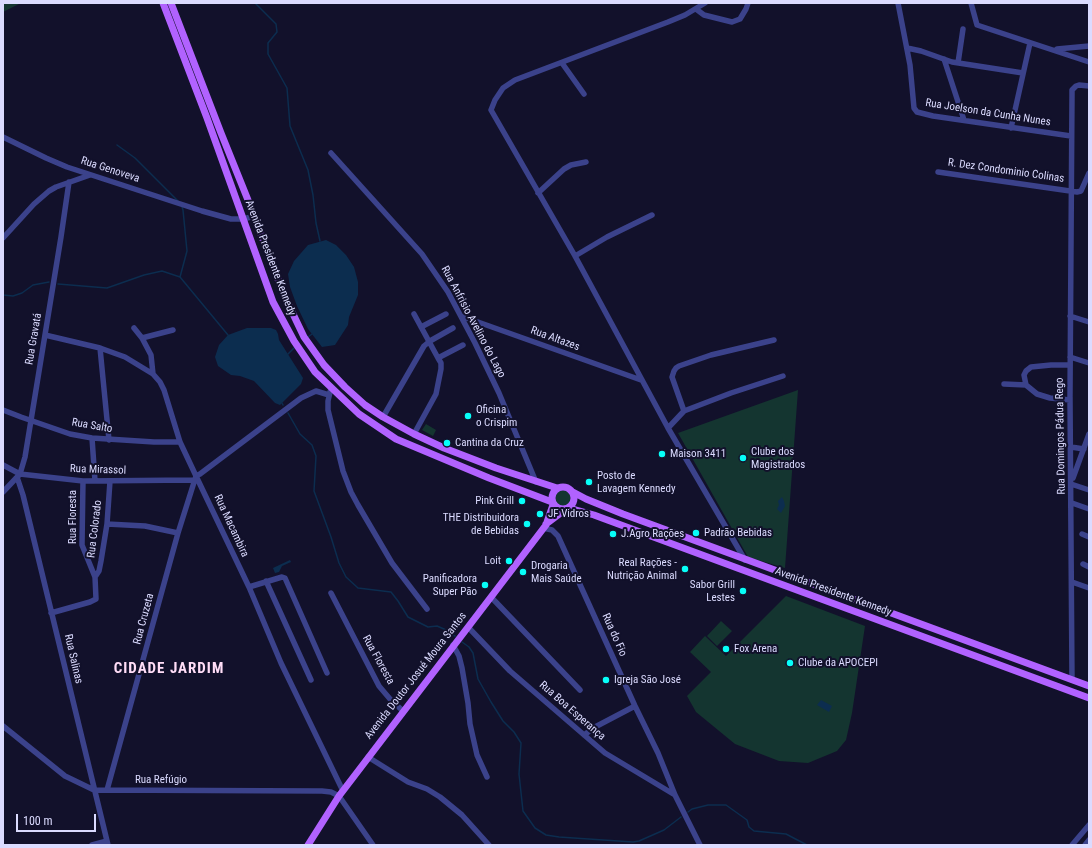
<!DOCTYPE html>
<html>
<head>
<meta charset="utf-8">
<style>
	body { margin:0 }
	#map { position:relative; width:1092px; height:848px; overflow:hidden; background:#12112b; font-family:"Roboto Condensed",sans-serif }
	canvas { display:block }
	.frame { position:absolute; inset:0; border:4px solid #dbdbff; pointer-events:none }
	.scale { position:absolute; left:16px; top:814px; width:80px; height:18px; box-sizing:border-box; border:2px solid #dbdbff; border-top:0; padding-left:5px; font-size:12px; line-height:14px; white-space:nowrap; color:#dbdbff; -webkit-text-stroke:3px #12112b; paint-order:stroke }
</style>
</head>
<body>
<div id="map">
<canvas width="1092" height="848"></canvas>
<div class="frame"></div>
<div class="scale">100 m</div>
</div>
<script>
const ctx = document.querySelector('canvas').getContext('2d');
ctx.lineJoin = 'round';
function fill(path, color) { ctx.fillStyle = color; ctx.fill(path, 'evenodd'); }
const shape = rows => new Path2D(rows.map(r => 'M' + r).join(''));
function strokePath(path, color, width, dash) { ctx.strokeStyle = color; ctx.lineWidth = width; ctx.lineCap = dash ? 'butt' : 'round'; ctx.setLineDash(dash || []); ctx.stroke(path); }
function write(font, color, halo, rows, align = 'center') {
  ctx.font = font + ' "Roboto Condensed",sans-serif'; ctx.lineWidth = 4; ctx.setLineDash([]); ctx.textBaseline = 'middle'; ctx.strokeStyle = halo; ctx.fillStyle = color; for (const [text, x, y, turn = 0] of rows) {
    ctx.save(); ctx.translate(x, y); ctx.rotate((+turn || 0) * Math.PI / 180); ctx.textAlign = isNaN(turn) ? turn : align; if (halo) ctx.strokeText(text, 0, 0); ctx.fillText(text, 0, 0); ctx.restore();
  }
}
fill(shape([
	[3,3,21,3,3,12],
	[798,390,785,568,748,557,678,433],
	[426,424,436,430,433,436,422,430],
	'555 498a8 8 0 1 1 16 0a8 8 0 1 1-16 0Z',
	[786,596,865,626,852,713,846,740,837,751,808,763,779,761,735,744,696,712,687,696,711,672,690,652,705,636,726,656,725,657],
	[721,621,732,631,717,646,707,636]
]), '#143530');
fill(shape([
	[326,240,336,245,346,255,354,267,358,282,358,295,349,317,348,325,335,345,322,347,308,329,297,306,290,287,288,274,294,261,308,245],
	[247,328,271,328,276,330,278,334,279,340,303,378,301,384,280,405,275,403,254,381,240,376,231,375,218,366,215,357,219,345,228,335],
	[782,497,784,501,785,506,781,513,777,509,779,505,778,501],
	[290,560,291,562,282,566,279,572,275,573,273,568],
	[821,700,832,706,829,712,817,705]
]), '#0c2d4f');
strokePath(shape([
	[255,3,276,24,277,32,268,43,268,54,287,88,290,126,308,170,313,195,316,223,320,241],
	[117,145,135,158,179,202],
	[180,277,187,251,183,210,182,207],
	[58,284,107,288,144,275,162,271,180,277,228,335],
	[3,295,13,296,22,293,33,285,49,282],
	[308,337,312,334],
	[288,354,294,348],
	[282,403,283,405],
	[288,413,300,434,312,445,316,456,314,491,331,537,339,563,346,577,358,588,391,592,398,601,408,617,428,627,437,626,444,629,455,636],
	[462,642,469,647,473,653,478,679,491,702,503,721,514,732,521,743,519,774,523,811,535,828,546,835,559,837,633,842,639,841,664,830,681,817],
	[688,812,692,809,708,805,726,805,747,820,749,827,754,831,786,834,807,845]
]), '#0c2d4f', 1.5);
strokePath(shape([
	[705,3,685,15,668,22,515,80,503,88,495,100,491,110,575,256,668,428,745,560],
	[898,3,910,65,914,108,917,112,933,116,1071,136],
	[971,3,977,25,1089,62],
	[696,9,704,15,732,22,740,19,746,9,748,3],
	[907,48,921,51,952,62,1023,73],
	[1057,49,1089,46],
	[944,59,964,120],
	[562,63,584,94],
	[958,63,963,29],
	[1011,128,1030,43],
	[3,137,46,158,67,167,202,211,231,219,243,219,255,216],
	[331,153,422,254,448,292,475,343,499,393,536,482],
	[938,172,1077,192,1081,191,1089,173],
	[538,193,564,169,571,165,586,162],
	[3,238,34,204,49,191,56,187,90,175],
	[575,256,607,237,652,215],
	[414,314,438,358,441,363,441,369,436,394,414,434],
	[461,316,641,380],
	[1070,316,1089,322],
	[421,327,446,314],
	[134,328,142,338,151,355,153,374],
	[45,335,100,348,125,357,153,374,160,382,164,390,180,442,196,476,249,587,281,663,343,791],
	[142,338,173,330],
	[100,348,109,440],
	[1070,357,1089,363],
	[438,358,463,345],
	[1004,384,1026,385],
	[331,388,328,401,328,410,343,471,351,492,358,505,392,563,427,609],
	[1070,400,1050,398,1037,394,1026,385,1024,375,1026,371,1031,367,1051,365,1070,365],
	[3,410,21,417,70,434,92,438,154,442,180,442],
	[684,411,672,377,674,371,676,368,679,366,711,355,774,340],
	[383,417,424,346,430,341,453,328],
	[668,428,684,411,731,393,783,376],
	[92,438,95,481],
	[1071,447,1084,449],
	[3,465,20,474,83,481,194,480],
	[196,476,200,474,301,398,316,391,329,395],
	[17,477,23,495,108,845],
	[1073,478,1089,434],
	[1071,484,1089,490],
	[3,492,20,474,25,457,61,237,69,182],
	[1072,503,1089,509],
	[107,524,145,526,178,533],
	[543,528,552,530,558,536,635,706,658,753,675,795,700,845],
	[1082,534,1089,537],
	[1083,564,1089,567],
	[95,577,99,571,101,561,107,524,110,481],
	[266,581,311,680],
	[1072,582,1089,588],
	[249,587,282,577,285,578,327,673],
	[331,593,379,686,390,699,403,711],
	[491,597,580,690],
	[51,613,90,602,96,599,95,577,82,545,83,481],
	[468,627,510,671,605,753,675,795],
	[453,645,459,656,462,668,468,703,470,724,477,755,487,777],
	[1072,680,1070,397,1072,95,1072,90,1076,86,1079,85,1089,86],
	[3,726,65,776,94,790,322,791,331,792,339,796,373,845],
	[584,735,595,727,635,706],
	[368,757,408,782,427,789,440,797,462,815,489,845],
	[107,790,178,533,196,476],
	[92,845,107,841],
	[1072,845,1089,825],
	[1085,845,1089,840]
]), '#3b428b', 5.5);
strokePath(shape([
	[163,3,207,118,273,302,294,341,315,372,359,414,396,439,489,478,552,502],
	[171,3,221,133,250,205,284,295,304,337,324,365,345,387,365,405,383,417,414,434,444,448,496,468,557,488],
	'552 498a11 11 0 1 1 22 0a11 11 0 1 1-22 0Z',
	[571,491,586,499,623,514,1089,686],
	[569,508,594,515,1089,698],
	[546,524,566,509],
	[308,845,339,796,546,525,553,505]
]), '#b162ff', 7);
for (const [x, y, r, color] of [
	[468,416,4,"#07fff9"],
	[447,443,4,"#07fff9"],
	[662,454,4,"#07fff9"],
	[743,458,4,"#07fff9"],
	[589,482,4,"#07fff9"],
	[522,501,4,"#07fff9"],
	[540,514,4,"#07fff9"],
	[527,524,4,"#07fff9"],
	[696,533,4,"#07fff9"],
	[613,534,4,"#07fff9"],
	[509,561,4,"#07fff9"],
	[685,569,4,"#07fff9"],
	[523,572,4,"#07fff9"],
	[485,585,4,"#07fff9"],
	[743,591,4,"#07fff9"],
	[726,649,4,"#07fff9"],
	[790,663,4,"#07fff9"],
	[606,680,4,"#07fff9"]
]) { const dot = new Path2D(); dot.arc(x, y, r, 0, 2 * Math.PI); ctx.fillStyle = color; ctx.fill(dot); strokePath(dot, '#12112b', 1.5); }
write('11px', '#dbdbff', '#12112b', [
	["Rua Joelson da Cunha Nunes",988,113,9],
	["Rua Genoveva",110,170,18],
	["R. Dez Condominio Colinas",1006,171,8],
	["Avenida Presidente Kennedy",270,258,69],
	["Rua Anfrisio Avelino do Lago",473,322,62],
	["Rua Gravatá",34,339,-80],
	["Rua Altazes",555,339,20],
	["Rua Salto",92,426,10],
	["Rua Domingos Pádua Rego",1061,436,-91],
	["Rua Mirassol",98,470,2],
	["Rua Floresta",73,517,-90],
	["Rua Macambira",231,526,65],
	["Rua Colorado",95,529,-83],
	["Avenida Presidente Kennedy",833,592,20],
	["Rua Cruzeta",144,619,-75],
	["Rua do Fio",614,635,66],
	["Rua Salinas",73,659,77],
	["Rua Floresta",378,660,61],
	["Avenida Doutor Josué Moura Santos",416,676,-52],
	["Rua Boa Esperança",572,711,41],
	["Rua Refúgio",161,780]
]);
write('11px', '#dbdbff', '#12112b', [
	["Oficina",476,410],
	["o Crispim",476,423],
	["Cantina da Cruz",455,443],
	["Clube dos",751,452],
	["Magistrados",751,465],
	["Maison 3411",670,454],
	["Posto de",597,476],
	["Lavagem Kennedy",597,489],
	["Pink Grill",514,501,"right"],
	["JF Vidros",548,514],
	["THE Distribuidora",519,518,"right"],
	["de Bebidas",519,531,"right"],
	["Padrão Bebidas",704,533],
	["J.Agro Rações",621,534],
	["Loit",501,561,"right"],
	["Real Rações -",677,563,"right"],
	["Nutrição Animal",677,576,"right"],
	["Drogaria",531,566],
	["Mais Saúde",531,579],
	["Panificadora",477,579,"right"],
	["Super Pão",477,592,"right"],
	["Sabor Grill",735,585,"right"],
	["Lestes",735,598,"right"],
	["Fox Arena",734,649],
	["Clube da APOCEPI",798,663],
	["Igreja São José",614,680]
], 'left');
ctx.letterSpacing = '1px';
write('bold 15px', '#ffddf7', '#12112b', [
	["CIDADE JARDIM",169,669]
]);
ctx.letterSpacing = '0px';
</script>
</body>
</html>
